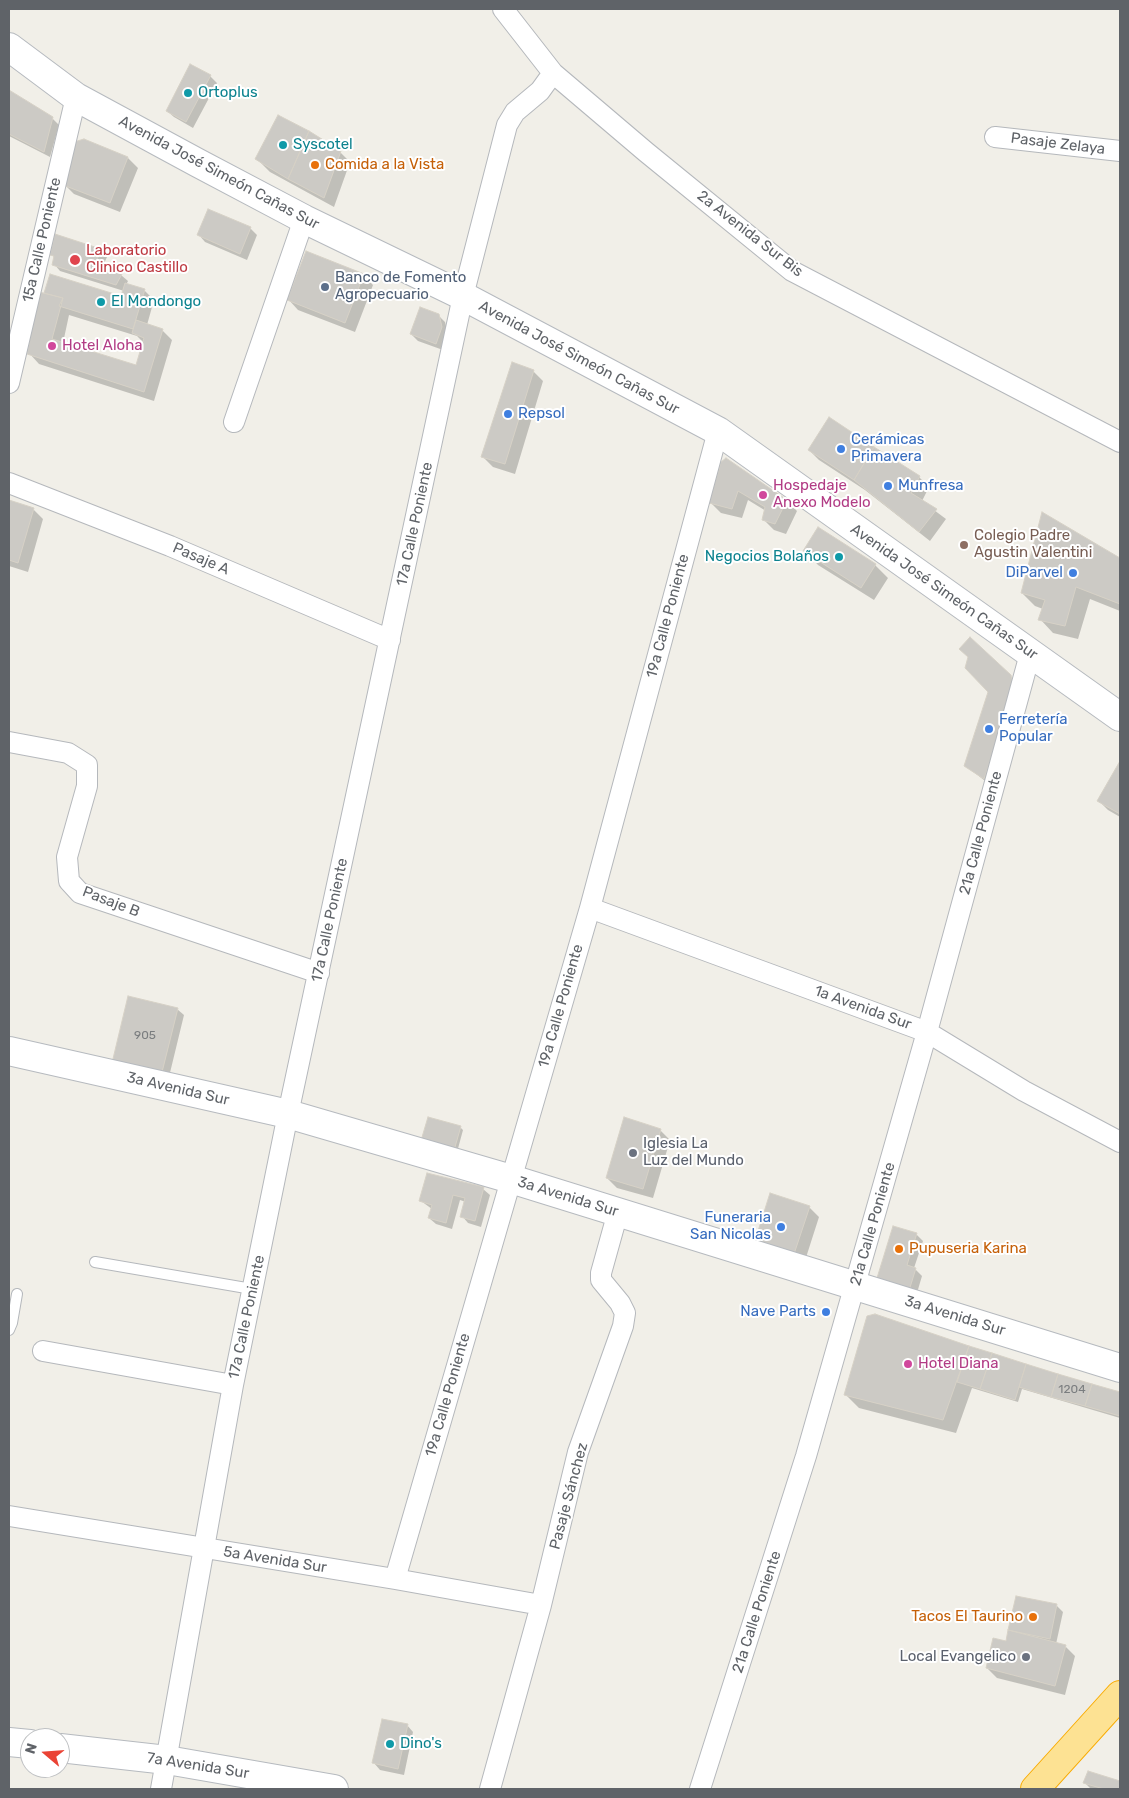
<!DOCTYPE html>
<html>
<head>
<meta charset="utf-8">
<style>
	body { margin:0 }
	#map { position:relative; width:1129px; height:1798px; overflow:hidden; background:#f1efe8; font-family:Rubik,sans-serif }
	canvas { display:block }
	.frame { position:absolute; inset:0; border:10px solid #5f6368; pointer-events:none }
	.north { position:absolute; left:20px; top:1728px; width:50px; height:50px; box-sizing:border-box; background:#fff; border:1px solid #bfc1c3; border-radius:50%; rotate:288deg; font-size:14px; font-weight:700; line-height:20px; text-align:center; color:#5f6368 }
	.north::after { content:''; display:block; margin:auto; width:18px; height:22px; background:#ea4335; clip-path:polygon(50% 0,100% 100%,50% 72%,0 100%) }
</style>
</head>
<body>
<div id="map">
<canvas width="1129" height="1798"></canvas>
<div class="frame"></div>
<div class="north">N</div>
</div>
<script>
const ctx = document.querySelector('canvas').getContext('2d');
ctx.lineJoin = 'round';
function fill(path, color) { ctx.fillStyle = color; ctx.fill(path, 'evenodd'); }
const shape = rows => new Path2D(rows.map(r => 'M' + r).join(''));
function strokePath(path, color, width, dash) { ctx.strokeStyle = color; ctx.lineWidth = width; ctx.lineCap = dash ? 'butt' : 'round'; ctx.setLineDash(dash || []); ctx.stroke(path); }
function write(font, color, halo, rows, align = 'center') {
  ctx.font = font + ' Rubik,sans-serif'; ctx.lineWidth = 4; ctx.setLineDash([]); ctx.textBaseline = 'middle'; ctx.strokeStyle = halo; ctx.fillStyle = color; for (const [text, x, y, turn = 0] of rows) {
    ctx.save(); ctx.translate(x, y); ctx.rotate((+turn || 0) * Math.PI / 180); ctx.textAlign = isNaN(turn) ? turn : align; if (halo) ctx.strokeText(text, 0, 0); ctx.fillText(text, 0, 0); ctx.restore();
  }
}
fill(shape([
	[210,76,217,83,193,128,174,117,167,111],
	[9,92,52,118,59,125,50,157,9,136],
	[84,141,128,158,138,168,120,212,74,194,64,184],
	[340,152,350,162,334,207,270,172,257,159],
	[209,211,251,229,257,235,247,260,205,242,199,235],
	[100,250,107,257,102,268,121,275,128,281,126,285,144,290,154,300,147,325,162,330,172,340,154,401,39,364,29,353,51,276,122,298,124,291,60,271,54,264,55,258,51,254],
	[69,315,137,336,143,342,137,367,63,343],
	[363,275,373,285,355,332,298,310,288,299],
	[438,315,445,322,448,334,443,350,418,341,411,334],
	[533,371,543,381,515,474,493,467,483,457],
	[829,419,919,477,929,487,922,501,946,519,930,541,865,490,819,460,809,450],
	[722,462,787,501,797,511,786,534,774,530,764,520,766,511,748,500,742,518,721,513,710,502],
	[9,501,33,509,43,519,28,572,9,566],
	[1043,514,1120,559,1120,611,1090,599,1078,639,1053,633,1040,619,1043,609,1035,606,1022,593],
	[805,551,875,565,888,578,874,600,818,565],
	[1010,676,1021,687,994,788,966,766],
	[1120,763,1120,817,1108,810,1098,800],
	[177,1009,184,1015,168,1081,119,1070],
	[460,1127,463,1130,456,1156,424,1147],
	[660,1130,670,1140,653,1198,617,1188,607,1178],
	[483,1189,490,1195,481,1227,468,1223,462,1216,466,1202,460,1200,452,1229,436,1224,429,1218,432,1209,421,1201],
	[809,1207,819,1217,802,1270,764,1257],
	[916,1234,923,1241,914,1268,922,1276,914,1303,895,1297],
	[968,1347,1120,1393,1120,1418,1022,1389,1018,1402,972,1388,956,1433,859,1408,846,1395],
	[1017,1597,1057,1606,1063,1612,1056,1644,1065,1646,1075,1656,1065,1695,997,1678,987,1668,1006,1643],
	[407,1725,413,1732,404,1775,380,1770,374,1763],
	[1089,1773,1120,1783,1120,1789,1091,1789,1084,1782]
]), '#0003');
const building = shape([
	[190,64,211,75,186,122,166,111,190,64],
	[9,90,53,117,44,152,9,134,9,90],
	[278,115,309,131,288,179,255,159,278,115],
	[309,131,341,151,324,198,288,179,309,131],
	[84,139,128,157,110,203,63,185,74,142,84,139],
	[208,209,251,227,240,254,197,235,208,209],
	[55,234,101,249,95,265,122,274,116,285,52,265,54,256,50,255,55,234],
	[306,251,364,274,345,323,287,300,306,251],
	[50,274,121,296,125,283,145,289,133,329,59,306,63,298,44,293,50,274],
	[39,292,63,298,52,339,136,365,144,338,132,333,136,320,163,329,144,392,27,354,39,292],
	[420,307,439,314,442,327,436,344,410,334,420,307],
	[512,362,534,370,505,464,481,457,512,362],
	[829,417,874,447,854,480,808,450,829,417],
	[874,447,920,476,911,493,937,509,919,532,854,480,874,447],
	[726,458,787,500,775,524,762,520,765,507,738,491,732,509,709,503,721,462,726,458],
	[9,500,34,508,18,563,9,560,9,500],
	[1042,512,1120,558,1120,604,1076,587,1065,626,1038,620,1045,600,1021,593,1042,512],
	[818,527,876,564,861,588,803,551,818,527],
	[970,637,1011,675,1014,691,984,779,964,766,988,692,965,668,968,657,959,649,970,637],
	[1120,761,1120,814,1097,801,1120,761],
	[128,996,178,1008,161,1076,112,1063,128,996],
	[428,1117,461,1126,453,1154,420,1144,428,1117],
	[624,1117,661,1129,643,1189,606,1178,624,1117],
	[427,1173,484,1187,475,1221,460,1217,465,1198,453,1195,446,1223,428,1218,432,1205,419,1201,427,1173],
	[770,1193,810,1206,792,1260,753,1247,770,1193],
	[893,1226,917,1233,907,1265,916,1268,907,1297,877,1278,893,1226],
	[875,1314,969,1346,943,1420,844,1395,867,1316,875,1314],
	[969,1346,992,1353,980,1389,957,1382,969,1346],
	[992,1353,1026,1364,1015,1400,980,1389,992,1353],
	[1026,1364,1058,1374,1051,1397,1019,1387,1026,1364],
	[1058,1374,1092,1384,1085,1406,1051,1397,1058,1374],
	[1092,1384,1120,1392,1120,1416,1085,1406,1092,1384],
	[1016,1596,1057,1604,1050,1639,1008,1630,1016,1596],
	[1008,1630,1066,1645,1055,1686,986,1668,993,1638,1006,1641,1008,1630],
	[382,1719,408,1724,398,1769,372,1763,382,1719],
	[1088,1771,1120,1781,1120,1789,1104,1789,1083,1783,1088,1771]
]);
fill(building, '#cccac5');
strokePath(building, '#d6d1c6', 1);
const lane = shape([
	[95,1262,252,1289],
	[9,1330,12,1323,17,1294]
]);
const street = shape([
	[503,9,553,73,646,152,792,271,1120,442],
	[995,137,1120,151],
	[9,383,76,97],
	[234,422,304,219],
	[9,483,170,546,390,640],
	[9,742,68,753,87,765,87,786,67,857,69,881,80,893,319,973],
	[590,908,927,1032,1024,1091,1120,1142],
	[43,1351,233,1385],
	[9,1516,395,1579,541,1605],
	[395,1579,590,908,718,431],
	[161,1789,233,1385,288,1114,463,296,507,125,515,112,540,91,553,73],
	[490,1789,541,1605,578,1452,623,1326,625,1313,620,1303,601,1280,601,1273,618,1212],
	[700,1789,806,1456,927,1032,1030,654]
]);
const secondary = shape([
	[9,47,76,97,198,163,304,219,463,296,718,431,1120,717],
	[9,1051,288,1114,511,1179,1120,1368],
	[9,1742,30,1744],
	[60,1748,167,1760,334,1789]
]);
const highway = shape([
	[1035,1789,1120,1695]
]);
strokePath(lane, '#b5b8bc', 12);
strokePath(street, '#b5b8bc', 22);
strokePath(secondary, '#b6babf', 30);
strokePath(highway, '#f9ab00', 30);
strokePath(lane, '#fff', 10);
strokePath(street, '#fff', 20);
strokePath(secondary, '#fff', 28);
strokePath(highway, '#fde293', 28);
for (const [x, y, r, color] of [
	[188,93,5,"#0f9aa8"],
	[283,145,5,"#0f9aa8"],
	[315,165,5,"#e8710a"],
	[75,260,6,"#e0444e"],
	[325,287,5,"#5c6f8a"],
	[101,302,5,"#0f9aa8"],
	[52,346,5,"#d1479c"],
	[508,414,5,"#3f7fe0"],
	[841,449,5,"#3f7fe0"],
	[888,486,5,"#3f7fe0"],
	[763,495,5,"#d1479c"],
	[964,545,5,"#8d6e63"],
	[839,557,5,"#0f9aa8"],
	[1073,573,5,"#3f7fe0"],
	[989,729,5,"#3f7fe0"],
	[633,1153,5,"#6b7280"],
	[781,1227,5,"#3f7fe0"],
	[899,1249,5,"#e8710a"],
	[826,1312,5,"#3f7fe0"],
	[908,1364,5,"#d1479c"],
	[1033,1617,5,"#e8710a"],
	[1026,1657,5,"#6b7280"],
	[390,1744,5,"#0f9aa8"]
]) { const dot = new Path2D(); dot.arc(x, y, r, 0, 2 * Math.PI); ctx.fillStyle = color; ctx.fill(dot); strokePath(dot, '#fff', 2); }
write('12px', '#7a7d7f', null, [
	["905",145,1036],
	["1204",1072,1390]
]);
write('15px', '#0d838f', '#fff', [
	["Ortoplus",198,93],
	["Syscotel",293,145],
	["El Mondongo",111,302],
	["Negocios Bolaños",829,557,"right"],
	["Dino's",400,1744]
], 'left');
write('15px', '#5f6368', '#fff', [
	["Pasaje Zelaya",1058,144,7],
	["Avenida José Simeón Cañas Sur",219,173,28],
	["2a Avenida Sur Bis",750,234,38],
	["15a Calle Poniente",42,240,-77],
	["Avenida José Simeón Cañas Sur",579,358,28],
	["17a Calle Poniente",415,524,-78],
	["Pasaje A",201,559,23],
	["Avenida José Simeón Cañas Sur",944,592,35],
	["19a Calle Poniente",668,616,-75],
	["21a Calle Poniente",981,833,-75],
	["Pasaje B",111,902,21],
	["17a Calle Poniente",330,920,-78],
	["19a Calle Poniente",561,1006,-74],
	["1a Avenida Sur",863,1008,20],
	["3a Avenida Sur",178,1089,13],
	["3a Avenida Sur",568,1197,17],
	["21a Calle Poniente",873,1224,-74],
	["3a Avenida Sur",955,1316,17],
	["17a Calle Poniente",247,1317,-78],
	["19a Calle Poniente",448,1395,-74],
	["Pasaje Sánchez",569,1496,-75],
	["5a Avenida Sur",275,1560,9],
	["21a Calle Poniente",757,1612,-72],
	["7a Avenida Sur",198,1766,9]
]);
write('15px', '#c56008', '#fff', [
	["Comida a la Vista",325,165],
	["Pupuseria Karina",909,1249],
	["Tacos El Taurino",1023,1617,"right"]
], 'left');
write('15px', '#be3a42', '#fff', [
	["Laboratorio",86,251],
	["Clinico Castillo",86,268]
], 'left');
write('15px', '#4e5e75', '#fff', [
	["Banco de Fomento",335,278],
	["Agropecuario",335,295]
], 'left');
write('15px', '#b23c85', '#fff', [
	["Hotel Aloha",62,346],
	["Hospedaje",773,486],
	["Anexo Modelo",773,503],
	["Hotel Diana",918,1364]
], 'left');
write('15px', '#366cbe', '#fff', [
	["Repsol",518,414],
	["Cerámicas",851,440],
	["Primavera",851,457],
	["Munfresa",898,486],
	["DiParvel",1063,573,"right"],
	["Ferretería",999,720],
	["Popular",999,737],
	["Funeraria",771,1218,"right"],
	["San Nicolas",771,1235,"right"],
	["Nave Parts",816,1312,"right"]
], 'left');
write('15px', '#785e54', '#fff', [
	["Colegio Padre",974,536],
	["Agustin Valentini",974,553]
], 'left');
write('15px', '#5b616d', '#fff', [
	["Iglesia La",643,1144],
	["Luz del Mundo",643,1161],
	["Local Evangelico",1016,1657,"right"]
], 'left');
</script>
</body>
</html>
